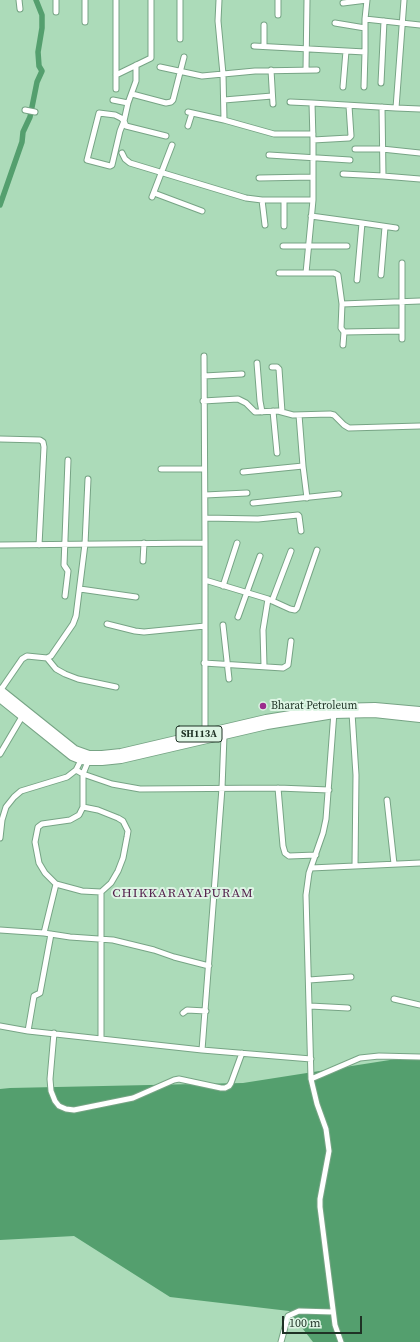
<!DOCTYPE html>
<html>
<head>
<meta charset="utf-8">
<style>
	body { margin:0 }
	#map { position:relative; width:420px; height:1342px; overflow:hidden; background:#acdbb9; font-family:"Source Serif 4",serif }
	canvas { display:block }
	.scale { position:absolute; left:282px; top:1316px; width:80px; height:18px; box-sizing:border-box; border:2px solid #1f3225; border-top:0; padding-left:5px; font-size:12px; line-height:14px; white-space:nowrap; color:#1f3225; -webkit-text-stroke:3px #ddf5e4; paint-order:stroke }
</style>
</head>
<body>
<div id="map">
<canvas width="420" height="1342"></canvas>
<div class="scale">100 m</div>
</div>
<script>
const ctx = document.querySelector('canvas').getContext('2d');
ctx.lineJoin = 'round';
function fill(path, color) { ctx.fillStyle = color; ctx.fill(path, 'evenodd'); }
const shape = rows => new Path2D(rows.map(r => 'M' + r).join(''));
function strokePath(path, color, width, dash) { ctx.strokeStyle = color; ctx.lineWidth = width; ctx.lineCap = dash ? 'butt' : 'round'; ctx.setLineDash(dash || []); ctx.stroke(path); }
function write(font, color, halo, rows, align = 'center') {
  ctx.font = font + ' "Source Serif 4",serif'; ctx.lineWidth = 4; ctx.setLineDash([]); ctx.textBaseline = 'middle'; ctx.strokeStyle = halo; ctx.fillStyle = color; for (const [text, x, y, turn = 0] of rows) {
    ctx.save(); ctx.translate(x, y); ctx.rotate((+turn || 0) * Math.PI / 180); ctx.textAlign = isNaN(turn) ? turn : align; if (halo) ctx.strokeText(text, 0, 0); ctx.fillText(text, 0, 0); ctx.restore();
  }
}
fill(shape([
	[409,1057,420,1059,420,1342,313,1342,289,1311,170,1297,74,1236,0,1240,0,1089,10,1088,243,1083]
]), '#549f6e');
strokePath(shape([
	[0,205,22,142,23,132,30,117,37,82,42,71,39,66,38,52,42,28,42,15,36,0]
]), '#549f6e', 5.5);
const street = shape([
	[19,0,20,9],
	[56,0,56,12],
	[85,0,85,22],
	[180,0,180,39],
	[219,0,218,21,223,74,224,120],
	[343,3,367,0],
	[278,15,278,0],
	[365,19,420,25],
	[335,23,365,28],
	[254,46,365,52,364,87],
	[264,46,264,25],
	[365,52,365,19,367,0],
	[160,67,202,76,255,71,317,70],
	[271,70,273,104],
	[306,70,307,0],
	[116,75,151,58,151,0],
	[381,83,384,21],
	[343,87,346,51],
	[116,89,116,0],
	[132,94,166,103,171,102,173,100,184,57],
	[113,100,128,103,136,81,136,65],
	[224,100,272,96],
	[290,102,312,103],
	[128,103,124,121,120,131,112,165,110,166,87,160,99,113,115,115,121,118,124,121,126,126,166,136],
	[396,108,420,109],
	[25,110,35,112],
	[188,112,224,120,274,134,313,134],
	[188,126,192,113],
	[313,140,349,138,351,136,349,106],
	[355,149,382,149,420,153],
	[122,153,125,159,130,163,246,198,262,200,313,200],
	[269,155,350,160],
	[343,174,383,176,382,107],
	[383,176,420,179],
	[259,178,313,177],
	[154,193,202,211],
	[152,197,172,145],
	[262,200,265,225],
	[284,200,284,226],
	[311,216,362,223,357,280],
	[362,223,396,228],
	[283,246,347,246],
	[279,273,306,273],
	[381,275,385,227],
	[342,304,420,301],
	[402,331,344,332,341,328,342,304,338,275,334,273,306,273,313,200,313,140,312,103,396,108,404,0],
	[402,339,402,263],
	[343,345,344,332],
	[204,356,205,543,205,735],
	[257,363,260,401,262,412],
	[272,367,277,367,279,369,282,412],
	[204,376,242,374],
	[203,401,238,399,246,403,255,412,278,411,293,415,330,414,334,415,344,425,349,428,420,426],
	[273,411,277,453],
	[0,439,40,440,43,442,44,447,39,545],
	[303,466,307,498],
	[161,469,204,469],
	[243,472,303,466,299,415],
	[205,495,247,493],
	[253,503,339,494],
	[205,518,258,519,298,515,299,516,301,531],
	[0,545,205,543],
	[143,561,144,543],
	[205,580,268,599,290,609,295,610,297,608,317,550],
	[223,586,237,543],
	[80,589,136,597],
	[65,596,68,571,64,565,68,460],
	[272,601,291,551],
	[238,617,260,556],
	[107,624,135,631,144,632,205,626],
	[223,625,229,679],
	[47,658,56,669,65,674,78,679,116,687],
	[204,663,283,668,288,665,291,641],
	[264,666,263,630,268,599],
	[0,691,22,659,27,656,47,658,51,656,73,624,76,616,85,544,88,479],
	[334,712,326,819,323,833,309,873,306,895,311,1079,317,1104,326,1129,329,1151,320,1199,320,1207,335,1325,341,1342],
	[352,713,356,775,355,866],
	[0,754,23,715],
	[89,759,83,774,83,807,79,815,70,820,42,824,38,827,35,842,39,863,45,873,56,884,82,891,101,892,101,1038],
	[76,770,83,774,112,784,140,789,278,788,329,790],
	[278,788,283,846,285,853,289,856,316,855],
	[387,800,394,864],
	[83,807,98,810,118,818,123,821,128,831,127,837,123,858,118,871,111,883,101,892],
	[0,838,2,820,6,807,14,797,21,791,67,777,76,770,82,758],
	[311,868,420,863],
	[0,930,44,933,56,884],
	[44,933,70,937,113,940,154,950,174,957,209,966],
	[309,980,351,977],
	[394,999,420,1005],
	[310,1006,348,1008],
	[183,1013,187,1010,206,1011],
	[0,1026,28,1031,202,1050,311,1059],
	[28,1031,34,996,40,993,51,934],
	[54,1033,50,1079,51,1091,55,1101,59,1106,66,1109,74,1110,133,1098,174,1080,179,1079,221,1088,225,1088,229,1086,231,1083,242,1053],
	[202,1050,222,788,224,736],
	[311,1079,360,1058,379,1056,420,1057],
	[281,1342,288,1316,299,1311,333,1312]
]);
const primary = shape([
	[0,690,75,750,89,755,102,755,121,753,266,719,334,708,375,707,420,711],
	[0,698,72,756,82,760,89,761,102,761,121,759,267,725,334,714,374,713,420,718]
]);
strokePath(street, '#77a485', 7);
strokePath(primary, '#77a485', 10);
strokePath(street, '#fff', 5);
strokePath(primary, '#fff', 8);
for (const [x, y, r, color] of [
	[263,706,4,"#9b2d8d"]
]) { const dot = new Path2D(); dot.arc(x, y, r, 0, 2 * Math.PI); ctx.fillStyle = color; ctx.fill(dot); strokePath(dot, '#ddf5e4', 1.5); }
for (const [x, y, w] of [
	[199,734,46]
]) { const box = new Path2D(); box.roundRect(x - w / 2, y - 8, w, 16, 3); ctx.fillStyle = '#ddf5e4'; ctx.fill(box); strokePath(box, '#1f3225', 1); }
write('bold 10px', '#1f3225', null, [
	["SH113A",199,734]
]);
write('11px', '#1f3225', '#ddf5e4', [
	["Bharat Petroleum",271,706]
], 'left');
ctx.letterSpacing = '1px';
write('13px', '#501b49', '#ddf5e4', [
	["CHIKKARAYAPURAM",183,894]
]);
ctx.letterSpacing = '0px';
</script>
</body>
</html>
